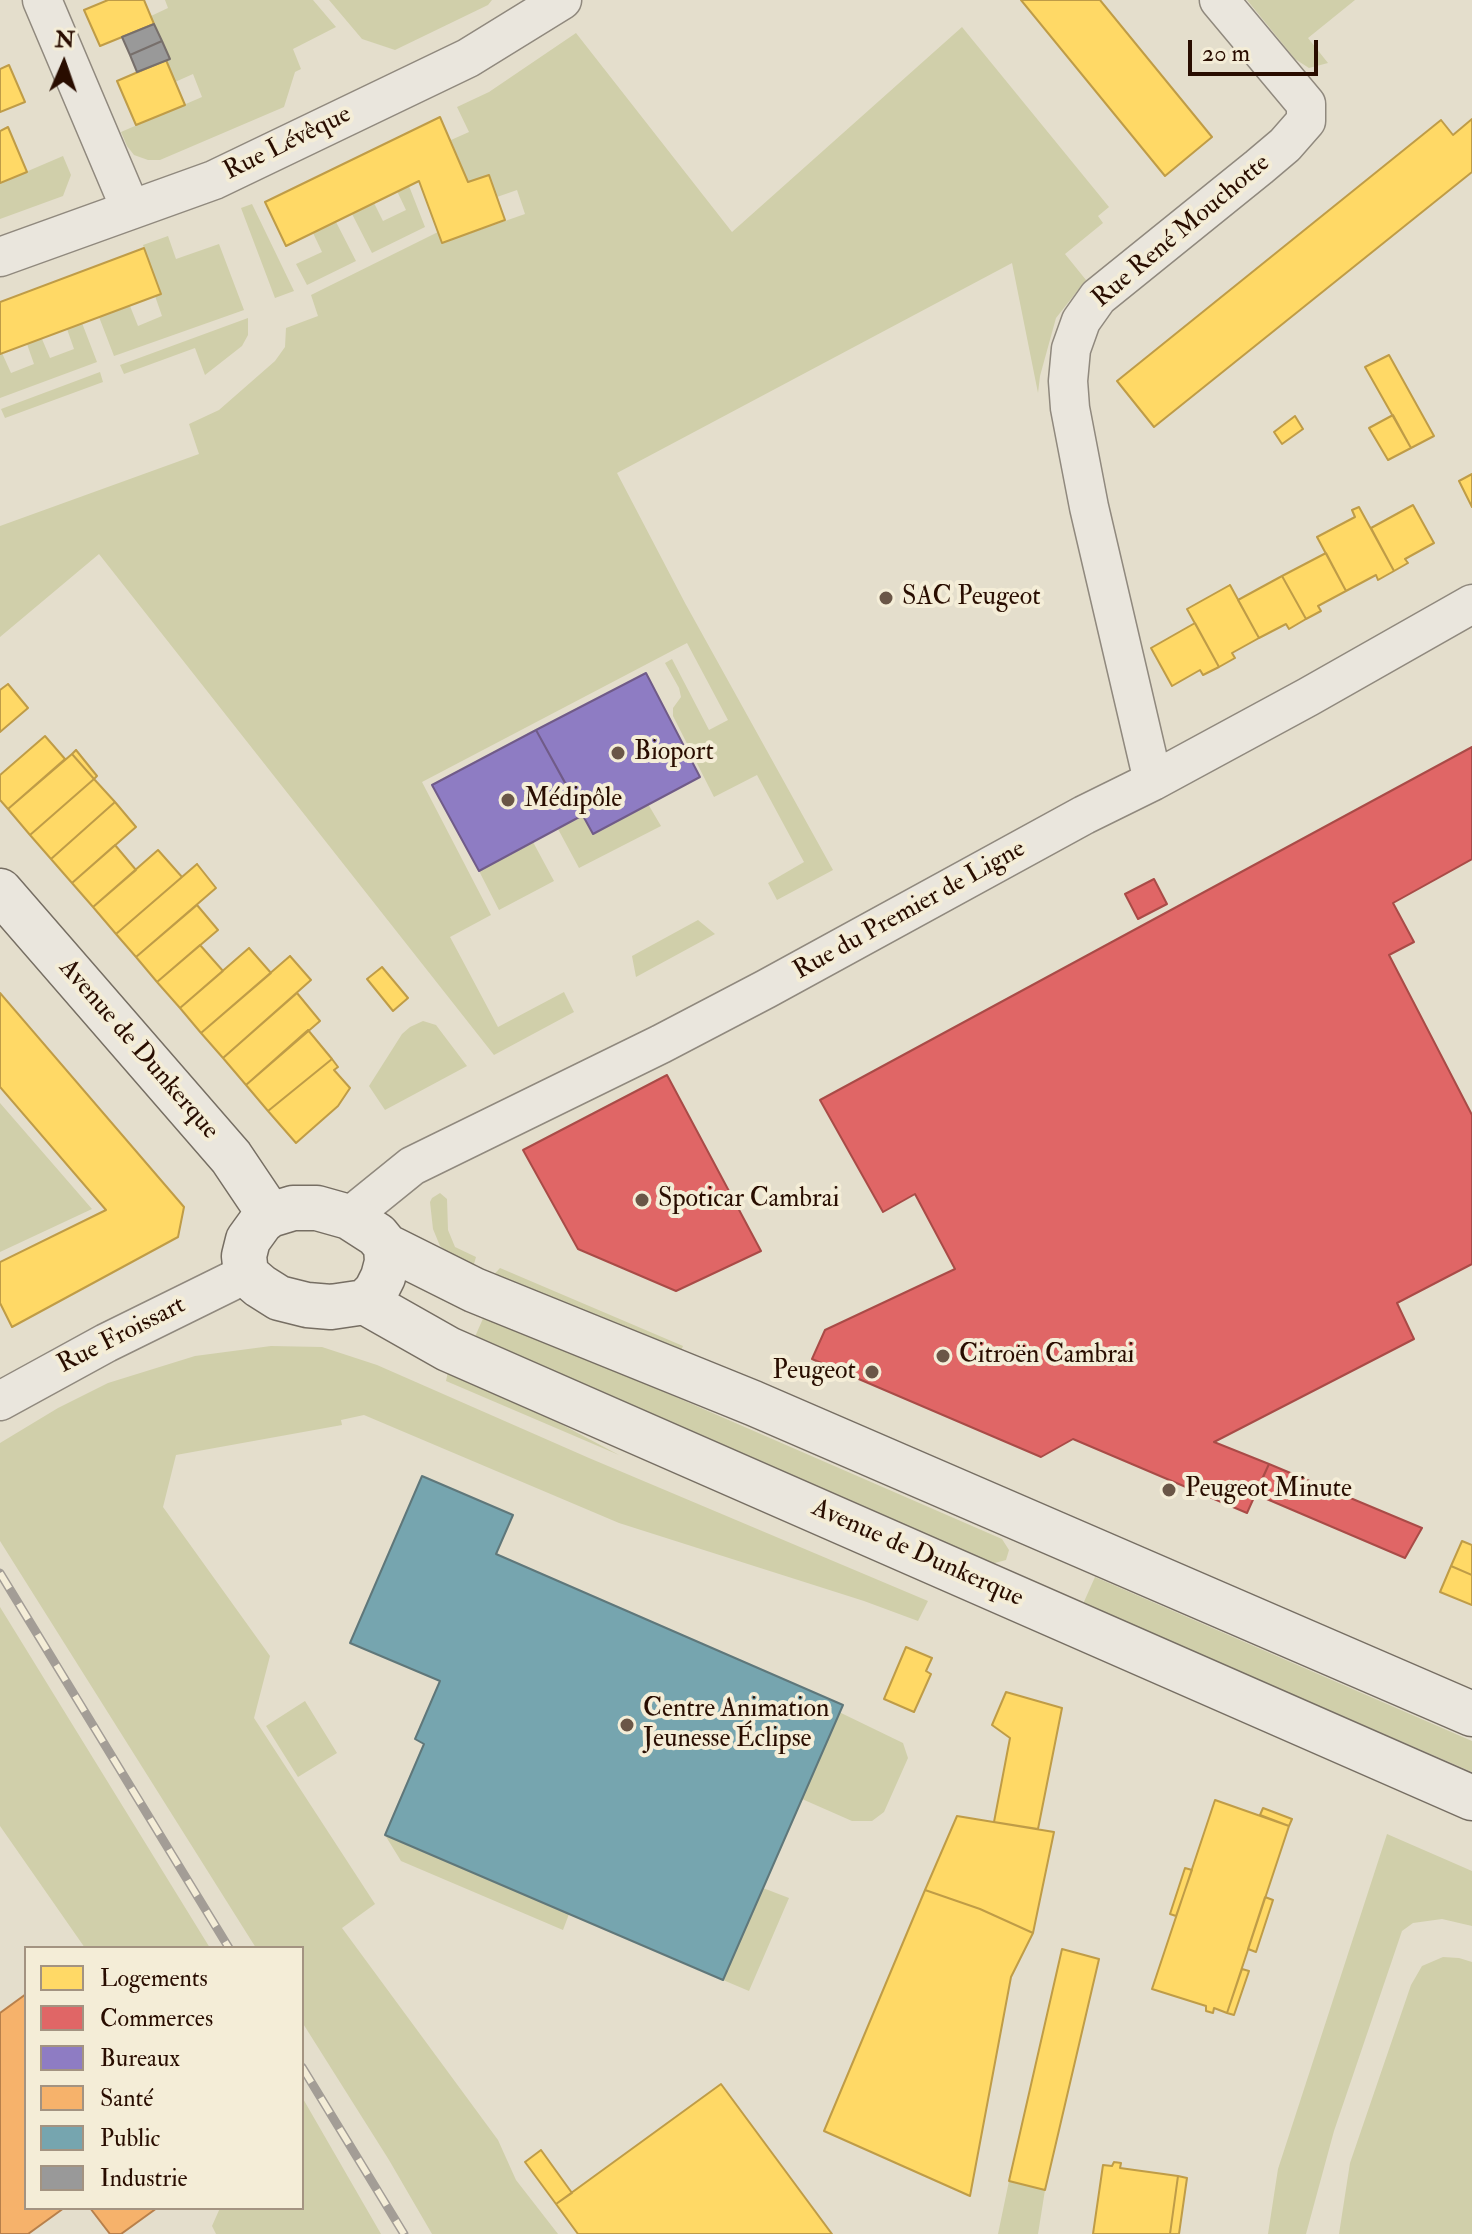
<!DOCTYPE html>
<html>
<head>
<meta charset="utf-8">
<style>
	body { margin:0 }
	#map { position:relative; width:1472px; height:2234px; overflow:hidden; background:#e4decc; font-family:"IM FELL Double Pica",serif }
	canvas { display:block }
	.legend { position:absolute; left:24px; top:1946px; width:280px; height:264px; box-sizing:border-box; background:#f4edd7; border:2px solid #a39381; margin:0; padding:10px 14px; list-style:none; font-size:24px; color:#290d00 }
	.legend li { display:flex; align-items:center; gap:16px; height:40px }
	.legend b { width:40px; border:2px solid #a39381 }
	.north { position:absolute; left:24px; top:24px; width:80px; height:80px; -webkit-text-stroke:6px #f4edd7; paint-order:stroke; rotate:2deg; font-size:22px; font-weight:700; line-height:32px; text-align:center; color:#290d00 }
	.north::after { content:''; display:block; margin:auto; width:28px; height:36px; background:#290d00; clip-path:polygon(50% 0,100% 100%,50% 72%,0 100%) }
	.scale { position:absolute; left:1188px; top:40px; width:130px; height:36px; box-sizing:border-box; border:4px solid #290d00; border-top:0; padding-left:10px; font-size:24px; line-height:28px; white-space:nowrap; color:#290d00; -webkit-text-stroke:6px #f4edd7; paint-order:stroke }
</style>
</head>
<body>
<div id="map">
<canvas width="1472" height="2234"></canvas>
<ul class="legend">
<li><b style="height:22px;background:#ffd966"></b>Logements</li>
<li><b style="height:22px;background:#e06666"></b>Commerces</li>
<li><b style="height:22px;background:#8e7cc3"></b>Bureaux</li>
<li><b style="height:22px;background:#f6b26b"></b>Santé</li>
<li><b style="height:22px;background:#76a5af"></b>Public</li>
<li><b style="height:22px;background:#999"></b>Industrie</li>
</ul>
<div class="north">N</div>
<div class="scale">20 m</div>
</div>
<script>
const ctx = document.querySelector('canvas').getContext('2d');
ctx.lineJoin = 'round';
function fill(path, color) { ctx.fillStyle = color; ctx.fill(path, 'evenodd'); }
const shape = rows => new Path2D(rows.map(r => 'M' + r).join(''));
function strokePath(path, color, width, dash) { ctx.strokeStyle = color; ctx.lineWidth = width; ctx.lineCap = dash ? 'butt' : 'round'; ctx.setLineDash(dash || []); ctx.stroke(path); }
function write(font, color, halo, rows, align = 'center') {
  ctx.font = font + ' "IM FELL Double Pica",serif'; ctx.lineWidth = 8; ctx.setLineDash([]); ctx.textBaseline = 'middle'; ctx.strokeStyle = halo; ctx.fillStyle = color; for (const [text, x, y, turn = 0] of rows) {
    ctx.save(); ctx.translate(x, y); ctx.rotate((+turn || 0) * Math.PI / 180); ctx.textAlign = isNaN(turn) ? turn : align; if (halo) ctx.strokeText(text, 0, 0); ctx.fillText(text, 0, 0); ctx.restore();
  }
}
fill(shape([
	[165,0,313,0,336,27,293,49,301,69,295,72,284,107,160,160,148,160,134,155,127,146,121,132,202,97,193,74,175,82,166,60,169,58,151,16,168,8],
	[329,0,492,0,488,5,395,50,362,39],
	[1247,0,1355,0,1308,38,1328,63,1309,68,1295,59],
	[962,27,1109,207,1098,216,1103,223,1065,254,1086,280,1056,318,1040,376,1038,393,1012,263,617,473,685,603,833,870,777,900,768,883,804,862,757,775,714,797,673,716,673,708,681,697,679,688,665,663,672,659,709,730,728,720,687,643,422,782,491,915,450,937,498,1027,564,992,574,1012,494,1055,99,554,0,637,0,526,199,454,189,424,219,410,275,361,285,347,286,328,318,316,311,295,438,232,442,243,525,214,517,190,497,197,489,175,468,182,451,140,469,132,457,107,489,92,576,33,732,232],
	[63,156,71,175,63,196,0,219,0,183],
	[409,186,425,227,372,253,352,214,374,203,383,221,406,210,397,191],
	[252,204,294,291,275,298,241,208],
	[336,222,356,261,307,285,296,264,322,252,313,233],
	[168,236,176,259,219,244,244,310,114,356,99,317,130,306,138,326,162,316,155,296,161,294,143,245],
	[248,318,248,335,242,346,205,375,195,348,124,374,120,365],
	[82,323,97,362,0,398,0,354,2,353,11,373,34,364,27,344,42,339,50,358,74,349,67,329],
	[100,372,103,382,5,418,1,409],
	[648,804,661,826,579,868,558,829,583,815,593,833],
	[533,842,554,881,499,910,479,871],
	[698,920,715,934,636,977,632,956],
	[423,1021,436,1025,467,1066,385,1110,369,1086,402,1034,410,1027],
	[0,1103,92,1209,0,1252],
	[440,1193,447,1199,448,1230,455,1247,476,1257,472,1271,440,1246,433,1229,430,1202,432,1198],
	[500,1268,683,1346,679,1356,488,1281],
	[485,1314,1002,1539,1009,1550,1006,1560,991,1564,474,1339],
	[271,1346,322,1347,377,1365,589,1458,928,1601,918,1621,864,1601,619,1523,364,1415,341,1420,342,1425,176,1455,163,1507,270,1656,254,1718,375,1904,342,1928,498,2140,516,2180,558,2234,432,2234,389,2160,302,2022,302,1948,256,1948,0,1541,0,1443,58,1408,108,1383,195,1356],
	[449,1367,499,1391,619,1455,446,1381],
	[1095,1577,1472,1741,1472,1772,1083,1604],
	[0,1607,210,1948,85,1948,0,1826],
	[305,1701,337,1753,298,1777,266,1726],
	[839,1712,903,1743,908,1758,884,1812,872,1821,852,1821,802,1799],
	[1387,1834,1472,1871,1472,1926,1442,1919,1413,1923,1402,1931,1334,2131,1306,2234,1268,2234,1278,2169],
	[385,1835,569,1914,563,1930,401,1861],
	[763,1888,789,1898,749,1991,723,1980],
	[1443,1957,1459,1958,1472,1962,1472,2234,1339,2234,1350,2163,1411,1985,1422,1966],
	[302,2097,381,2234,216,2234,212,2226,220,2208,302,2208],
	[1009,2181,1045,2190,1038,2234,998,2234]
]), '#d0cfaa');
const homes = shape([
	[108,0,144,0,154,24,100,46,84,10,108,0],
	[1021,0,1100,0,1212,137,1165,176,1021,0],
	[166,60,185,105,136,125,117,81,166,60],
	[9,65,25,102,0,112,0,69,9,65],
	[440,117,468,182,489,175,505,220,442,243,419,181,286,246,265,202,440,117],
	[1472,119,1472,172,1154,427,1117,381,1441,120,1453,135,1472,119],
	[8,127,27,172,0,183,0,131,8,127],
	[144,248,161,294,0,354,0,302,144,248],
	[1389,355,1434,436,1411,448,1365,367,1389,355],
	[1393,415,1411,448,1388,460,1369,428,1393,415],
	[1295,416,1303,429,1282,444,1274,432,1295,416],
	[1472,474,1472,507,1459,481,1472,474],
	[1413,505,1434,543,1405,559,1408,563,1394,571,1371,528,1413,505],
	[1359,507,1394,571,1378,580,1376,575,1346,591,1317,537,1355,517,1352,510,1359,507],
	[1326,553,1346,591,1318,606,1321,611,1306,619,1282,576,1326,553],
	[1282,576,1306,619,1289,629,1286,624,1259,638,1238,600,1282,576],
	[1230,585,1259,638,1232,653,1235,658,1219,667,1187,609,1230,585],
	[1195,623,1219,667,1203,675,1200,670,1172,686,1151,648,1195,623],
	[8,684,28,708,0,732,0,690,8,684],
	[45,736,65,759,8,809,0,800,0,775,45,736],
	[76,750,97,776,94,779,72,754,76,750],
	[72,754,94,779,30,835,8,809,72,754],
	[94,779,115,802,51,859,30,835,94,779],
	[115,802,136,827,72,883,51,859,115,802],
	[115,845,136,870,93,907,72,883,115,845],
	[158,850,182,877,116,934,93,907,158,850],
	[197,864,216,888,136,957,116,934,197,864],
	[197,905,218,930,157,982,136,957,197,905],
	[200,945,223,971,180,1008,157,982,200,945],
	[249,948,271,973,201,1033,180,1008,249,948],
	[290,956,311,980,223,1058,201,1033,290,956],
	[382,967,408,998,393,1011,367,979,382,967],
	[0,993,184,1207,178,1237,12,1327,0,1303,0,1262,106,1210,0,1087,0,993],
	[297,993,320,1021,246,1085,223,1058,297,993],
	[308,1030,332,1059,268,1111,246,1085,308,1030],
	[332,1059,338,1067,334,1070,350,1088,338,1106,296,1143,268,1111,332,1059],
	[1462,1541,1472,1545,1472,1575,1451,1566,1462,1541],
	[1451,1566,1472,1575,1472,1605,1440,1592,1451,1566],
	[906,1647,932,1658,926,1671,931,1674,914,1712,884,1699,906,1647],
	[1006,1692,1062,1708,1038,1829,994,1822,1010,1738,992,1725,1006,1692],
	[1215,1800,1289,1826,1227,2013,1214,2008,1213,2013,1206,2011,1206,2006,1152,1989,1215,1800],
	[1263,1808,1292,1819,1289,1826,1260,1815,1263,1808],
	[957,1816,1054,1832,1033,1933,980,1909,925,1890,957,1816],
	[1185,1868,1192,1870,1176,1916,1170,1914,1185,1868],
	[925,1890,980,1909,1033,1933,1011,1977,970,2196,824,2131,925,1890],
	[1265,1897,1273,1900,1256,1952,1248,1949,1265,1897],
	[1062,1949,1099,1959,1045,2190,1009,2181,1062,1949],
	[1242,1969,1249,1971,1234,2015,1227,2013,1242,1969],
	[721,2084,832,2234,578,2234,556,2204,721,2084],
	[541,2150,572,2193,556,2204,525,2162,541,2150],
	[1114,2162,1121,2163,1120,2168,1178,2176,1170,2234,1093,2234,1103,2165,1112,2166,1114,2162],
	[1178,2176,1187,2178,1179,2234,1170,2234,1178,2176]
]);
fill(homes, '#ffd966');
strokePath(homes, '#bf9c47', 2);
const shops = shape([
	[1472,747,1472,859,1393,903,1414,942,1389,955,1472,1115,1472,1264,1397,1303,1414,1339,1214,1442,1269,1464,1247,1513,1073,1439,1041,1457,812,1359,825,1330,955,1269,915,1194,883,1212,820,1100,1472,747],
	[1154,879,1167,904,1138,919,1125,894,1154,879],
	[667,1075,761,1251,676,1291,578,1249,523,1150,667,1075],
	[1269,1464,1422,1528,1405,1558,1255,1494,1269,1464]
]);
fill(shops, '#e06666');
strokePath(shops, '#a94b47', 2);
const offices = shape([
	[646,673,700,777,593,834,536,730,646,673],
	[536,730,583,815,479,871,432,785,536,730]
]);
fill(offices, '#8e7cc3');
strokePath(offices, '#705b88', 2);
const health = shape([
	[26,1994,26,2208,64,2208,28,2234,0,2234,0,2013,26,1994],
	[90,2208,157,2208,121,2234,110,2234,90,2208]
]);
fill(health, '#f6b26b');
strokePath(health, '#b8804b', 2);
const public = shape([
	[422,1476,513,1515,496,1554,843,1705,723,1980,385,1835,424,1744,415,1739,440,1681,350,1643,422,1476]
]);
fill(public, '#76a5af');
strokePath(public, '#5f777a', 2);
const industry = shape([
	[154,24,162,41,130,55,122,37,154,24],
	[162,41,170,59,137,72,130,55,162,41]
]);
fill(industry, '#999');
strokePath(industry, '#776f6b', 2);
const minor = shape([
	[42,0,131,210],
	[0,257,214,180,468,58,562,0],
	[1153,781,1089,507,1070,408,1068,381,1071,349,1081,321,1098,297,1259,167,1285,145,1306,121,1306,104,1219,0],
	[349,1217,412,1166,661,1044,766,989,1084,815,1153,781,1308,697,1472,604],
	[0,1401,106,1343,246,1274]
]);
const secondary = shape([
	[0,891,231,1157,270,1215],
	[293,1208,317,1208,349,1217,377,1235,386,1246,387,1262,383,1277,376,1291,365,1302,331,1307,307,1305,279,1298,260,1286,246,1274,244,1256,248,1240,261,1222,270,1215,293,1208],
	[386,1246,474,1290,753,1403,1472,1714],
	[365,1302,448,1349,1472,1798]
]);
strokePath(minor, '#90897e', 41);
strokePath(secondary, '#766e63', 47);
strokePath(minor, '#eae6dd', 38);
strokePath(secondary, '#eae6dd', 44);
const rail = shape([
	[0,1573,229,1948],
	[302,2067,404,2234]
]);
strokePath(rail, '#a39d96', 9);
strokePath(rail, '#f4edd7', 6, [18]);
for (const [x, y, r, color] of [
	[886,598,8,"#6a5647"],
	[618,753,8,"#6a5647"],
	[508,800,8,"#6a5647"],
	[642,1200,8,"#6a5647"],
	[943,1356,8,"#6a5647"],
	[872,1372,8,"#6a5647"],
	[1169,1490,8,"#6a5647"],
	[627,1725,8,"#6a5647"]
]) { const dot = new Path2D(); dot.arc(x, y, r, 0, 2 * Math.PI); ctx.fillStyle = color; ctx.fill(dot); strokePath(dot, '#f4edd7', 3); }
write('26px', '#290d00', '#f4edd7', [
	["Rue Lévêque",288,144,-26],
	["Rue René Mouchotte",1182,232,-40],
	["Rue du Premier de Ligne",910,911,-29],
	["Avenue de Dunkerque",138,1050,49],
	["Rue Froissart",122,1336,-27],
	["Avenue de Dunkerque",917,1554,24]
]);
write('26px', '#290d00', '#f4edd7', [
	["SAC Peugeot",902,598],
	["Bioport",634,753],
	["Médipôle",524,800],
	["Spoticar Cambrai",658,1200],
	["Citroën Cambrai",959,1356],
	["Peugeot",856,1372,"right"],
	["Peugeot Minute",1185,1490],
	["Centre Animation",643,1710],
	["Jeunesse Éclipse",643,1740]
], 'left');
</script>
</body>
</html>
